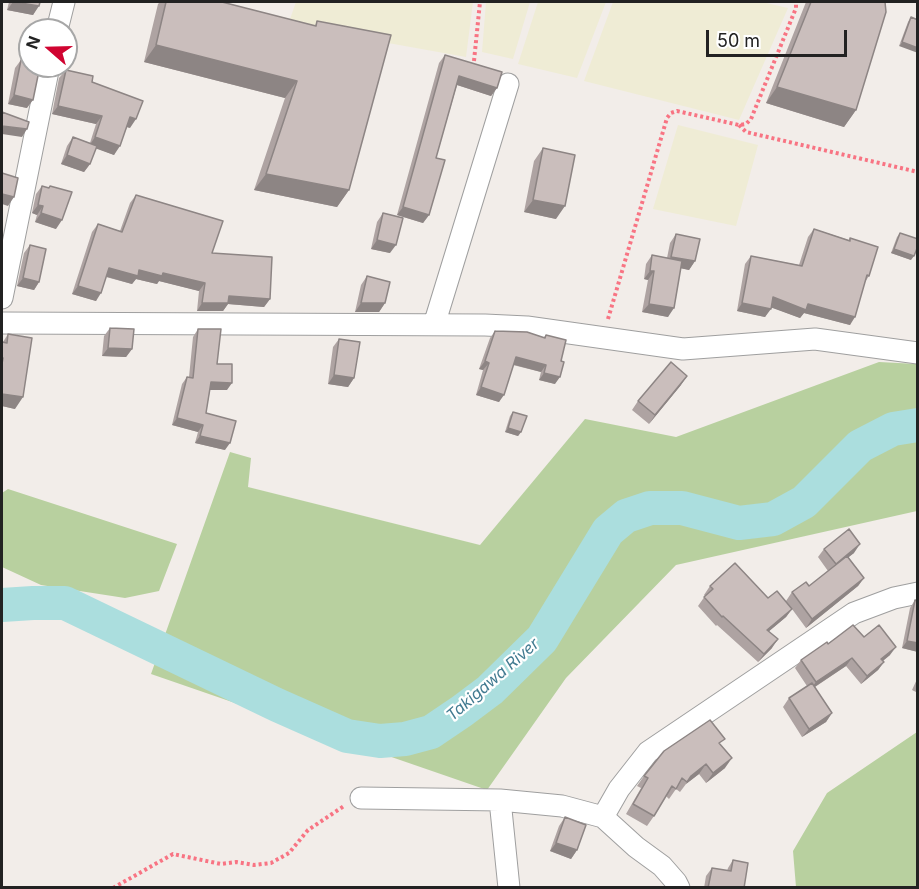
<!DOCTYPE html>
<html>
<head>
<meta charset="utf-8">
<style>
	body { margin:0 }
	#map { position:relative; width:919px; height:889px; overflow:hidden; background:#f2ede9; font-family:Inter,sans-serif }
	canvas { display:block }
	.frame { position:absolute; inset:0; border:3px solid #222; pointer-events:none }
	.north { position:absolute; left:18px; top:18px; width:60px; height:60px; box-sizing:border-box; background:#fff; border:2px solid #a7a7a7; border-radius:50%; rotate:290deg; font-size:16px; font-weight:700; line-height:24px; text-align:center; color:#222 }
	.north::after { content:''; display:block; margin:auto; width:21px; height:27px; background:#d00431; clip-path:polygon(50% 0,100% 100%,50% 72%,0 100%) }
	.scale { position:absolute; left:706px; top:30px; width:141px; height:27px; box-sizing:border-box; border:3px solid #222; border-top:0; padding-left:8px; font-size:18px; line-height:21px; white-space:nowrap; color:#222; -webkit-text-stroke:4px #fff; paint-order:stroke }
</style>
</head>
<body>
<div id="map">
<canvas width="919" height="889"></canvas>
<div class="frame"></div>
<div class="north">N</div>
<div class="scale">50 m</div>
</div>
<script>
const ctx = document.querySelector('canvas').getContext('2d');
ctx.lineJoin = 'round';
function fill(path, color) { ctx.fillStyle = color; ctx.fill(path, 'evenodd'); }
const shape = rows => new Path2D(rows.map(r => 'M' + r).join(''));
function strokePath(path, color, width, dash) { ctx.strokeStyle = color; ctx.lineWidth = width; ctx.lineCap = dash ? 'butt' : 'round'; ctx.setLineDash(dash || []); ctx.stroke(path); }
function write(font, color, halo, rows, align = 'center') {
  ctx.font = font + ' Inter,sans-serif'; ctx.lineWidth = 4.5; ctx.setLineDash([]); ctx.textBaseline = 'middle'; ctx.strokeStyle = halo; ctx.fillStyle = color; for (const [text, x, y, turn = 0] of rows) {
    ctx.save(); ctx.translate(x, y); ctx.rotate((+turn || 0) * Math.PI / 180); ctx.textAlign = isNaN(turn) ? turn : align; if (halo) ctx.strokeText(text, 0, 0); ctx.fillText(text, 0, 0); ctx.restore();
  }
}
fill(shape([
	[296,2,473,2,466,57,288,25],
	[486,2,530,2,513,59,482,52],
	[538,2,606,2,577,78,518,64],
	[613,2,762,2,788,8,739,120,584,81],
	[678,125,758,145,736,226,653,209]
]), '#efecd5');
fill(shape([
	[879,362,917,364,917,511,676,565,566,678,487,790,151,674,230,452,251,458,248,487,480,545,585,419,676,437],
	[8,489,177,544,159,591,125,598,41,585,2,567,2,493],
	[917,732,917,887,796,887,793,851,827,793]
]), '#b8d09f');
strokePath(shape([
	[2,605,33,603,65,603,277,705,347,736,380,741,405,739,431,732,462,711,490,690,542,639,608,531,626,516,650,508,682,508,739,523,773,519,804,502,860,446,893,429,918,425]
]), '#abdede', 34);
const minor = shape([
	[57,30,64,2],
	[2,298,49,66],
	[2,323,485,325,527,327,683,349,815,339,918,353],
	[434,325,508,84],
	[361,798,500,800,562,806,603,817,636,847,662,866,676,882,679,888],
	[500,800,509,888],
	[603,817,619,789,648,752,854,613,894,598,918,593]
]);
strokePath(minor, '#9f9f9f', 23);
strokePath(shape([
	[474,61,480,2],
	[739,125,746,132,918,172],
	[608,319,667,118,671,113,677,111,739,125,746,124,751,119,796,8,796,2],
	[113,888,173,854,221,864,236,862,254,865,271,863,289,853,308,830,344,806]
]), '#f87483', 4, [3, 3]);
strokePath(minor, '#fff', 21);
fill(shape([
	[9,2,40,2,33,15,7,10],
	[160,2,222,2,315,26,317,21,349,190,337,207,254,190,285,98,144,62,158,4],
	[806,2,885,2,856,110,844,127,766,103],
	[911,17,918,20,899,46,908,22],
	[445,55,497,88,491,96,457,85,436,158,429,215,423,223,397,215,439,63],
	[21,60,27,108,8,104,15,68],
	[66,70,92,82,130,128,127,127,114,155,96,148,90,164,84,172,61,164,67,146,73,137,90,143,96,124,52,114,59,78],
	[543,148,556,219,524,212,534,161],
	[42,186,48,188,50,186,56,229,35,222,37,215,32,213,36,194],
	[136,195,270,299,264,307,228,304,223,311,197,311,199,291,159,281,157,284,136,279,132,284,106,277,96,301,72,294,92,232,98,224,120,231,130,203],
	[383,213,390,253,371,249,377,222],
	[814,229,849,240,850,238,869,276,865,282,850,325,804,313,800,318,771,307,765,317,737,311,745,264,751,256,799,265,808,237],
	[900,233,911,260,891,253,897,237],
	[676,234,695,261,689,270,681,268,668,317,642,312,648,280,644,279,646,264,652,255,667,258,670,243],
	[30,245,39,282,34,290,17,286,24,253],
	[367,276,385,303,379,312,355,312,361,285],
	[110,328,132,349,126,357,102,356,104,336],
	[198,329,217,364,227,390,210,390,206,413,225,450,195,443,198,432,172,425,182,384,187,377,189,377,193,337],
	[495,331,543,338,546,335,555,384,539,380,541,372,513,365,499,402,476,395,483,370,479,369,490,338],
	[8,334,15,409,2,406,2,342,3,342],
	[339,339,354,378,348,387,328,384,333,347],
	[681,385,649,424,632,410,638,401],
	[513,412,521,432,518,436,505,432,510,416],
	[824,549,854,553,848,557,864,578,858,586,806,628,792,609,786,617,769,631,772,648,758,662,717,625,716,626,698,606,705,596,704,595,710,586,768,598,786,601,792,592,809,586,828,571,818,557],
	[915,600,918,652,902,648,910,608],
	[864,637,890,655,883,661,884,662,878,670,861,684,846,666,815,687,832,713,826,722,802,737,783,707,789,698,807,686,795,668,801,660,828,644],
	[918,677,918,693,912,690],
	[721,745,725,768,706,783,699,774,686,784,680,792,676,789,669,799,666,796,654,816,647,826,626,814,641,788,637,786,644,776],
	[565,817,577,850,571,859,550,851,559,826],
	[733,860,744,888,704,888,706,876,712,868,727,871,728,868]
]), '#aea3a2');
fill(shape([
	[13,2,39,6,33,15,7,10],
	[902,42,918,48,918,53,899,46],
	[156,45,297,81,285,98,144,62],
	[459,76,497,88,491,96,454,84],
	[777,87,856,110,844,127,766,103],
	[14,95,33,100,27,108,8,104],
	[58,106,102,116,96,124,52,114],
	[130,117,136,119,130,128,124,126],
	[2,126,27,129,22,137,2,134],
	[95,137,120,146,114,155,89,146],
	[67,155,90,164,84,172,61,164],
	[266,174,349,190,337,207,254,190],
	[2,194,14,197,8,206,2,204],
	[533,200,565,206,556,219,524,212],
	[38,205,43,206,37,215,32,213],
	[403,207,429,215,423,223,397,215],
	[41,213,62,220,56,229,35,222],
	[377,240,396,245,390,253,371,249],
	[894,249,914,256,911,260,891,253],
	[671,257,695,261,689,270,665,265],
	[109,268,163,273,205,283,199,291,159,281,157,284,136,279,132,284,104,276],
	[650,271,654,271,648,280,644,279],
	[23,278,39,282,34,290,17,286],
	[78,286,101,293,96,301,72,294],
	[229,296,270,299,264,307,228,304,223,311,197,311,202,303],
	[773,297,808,304,855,317,850,325,804,313,800,318,767,306],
	[361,303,385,303,379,312,355,312],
	[742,303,771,309,765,317,737,311],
	[649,304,674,308,668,317,642,312],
	[108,348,132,349,126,357,102,356],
	[516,357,546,365,541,372,511,364],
	[485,361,489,363,483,370,479,369],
	[544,373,560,377,555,384,539,380],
	[334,375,354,378,348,387,328,384],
	[687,376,681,385,649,424,655,415],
	[211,382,232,383,227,390,206,390],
	[481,387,504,395,499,402,476,395],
	[2,394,23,397,15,409,2,406],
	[177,418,203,425,198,432,172,425],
	[508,428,521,432,518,436,505,432],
	[200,436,230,443,225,450,195,443],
	[860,544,854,553,830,572,836,564],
	[864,578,858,586,806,628,812,619],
	[792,609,786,617,761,638,767,630],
	[778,639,772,648,758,662,764,654],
	[907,641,918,643,918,652,902,648],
	[896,647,890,655,875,667,881,659],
	[852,658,846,666,810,690,816,682],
	[884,662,878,670,861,684,867,676],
	[832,713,826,722,802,737,809,729],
	[732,758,725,768,706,783,713,773],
	[706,764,699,774,686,784,691,776],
	[556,843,577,850,571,859,550,851]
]), '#8d8584');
const building = shape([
	[15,2,40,2,39,6,15,2],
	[166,2,222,2,316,26,317,21,391,35,349,190,266,174,297,81,156,45,166,2],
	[811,2,885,2,886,12,856,110,777,87,811,2],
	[911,17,918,20,918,48,902,42,911,17],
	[445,55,502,72,497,88,459,76,436,158,445,160,429,215,403,207,445,55],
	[21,60,30,62,30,66,40,66,33,100,14,95,21,60],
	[66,70,93,76,92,82,143,101,136,119,130,117,120,146,95,137,102,116,58,106,66,70],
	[2,112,29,122,27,129,2,126,2,112],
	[73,137,97,146,90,164,67,155,73,137],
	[543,148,575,155,565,206,533,200,543,148],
	[2,173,18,178,14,197,2,194,2,173],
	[42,186,49,188,50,186,72,192,62,220,41,213,43,206,38,205,42,186],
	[136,195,223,221,212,253,272,257,270,299,229,296,228,303,202,303,205,283,163,273,162,276,139,270,138,276,109,268,101,293,78,286,98,224,122,232,136,195],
	[383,213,403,218,396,245,377,240,383,213],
	[814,229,850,241,850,238,878,247,869,276,867,275,855,317,808,304,806,310,773,297,771,309,742,303,751,256,802,266,814,229],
	[900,233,918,239,918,246,914,256,894,249,900,233],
	[676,234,700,239,695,261,671,257,676,234],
	[30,245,46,249,39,282,23,278,30,245],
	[652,255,682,261,674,308,649,304,654,271,650,271,652,255],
	[367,276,390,282,385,303,361,303,367,276],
	[110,328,134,329,132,349,108,348,110,328],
	[198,329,221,329,217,364,232,364,232,383,211,382,206,413,236,421,230,443,200,436,203,425,177,418,187,377,193,378,198,329],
	[495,331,527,332,545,338,546,335,566,340,561,361,564,362,560,377,544,373,546,365,516,357,504,395,481,387,489,363,485,361,495,331],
	[8,334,32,338,23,397,2,394,2,364,3,358,2,358,2,342,7,343,8,334],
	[339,339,360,342,354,378,334,375,339,339],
	[671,362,687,376,655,415,638,401,671,362],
	[513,412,527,416,521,432,508,428,513,412],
	[849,529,860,544,836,564,824,549,849,529],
	[847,556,864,578,812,619,792,592,806,582,809,586,847,556],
	[735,563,768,598,777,591,792,609,767,630,778,639,764,654,723,616,722,617,704,597,713,589,710,586,735,563],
	[915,600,918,601,918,643,907,641,915,600],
	[853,625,864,637,879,625,896,647,881,659,884,662,867,676,852,658,816,682,801,660,827,642,828,644,853,625],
	[812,683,832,713,809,729,789,698,812,683],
	[710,720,725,739,719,743,732,758,713,773,706,764,691,776,687,782,682,778,676,789,672,786,654,816,633,804,648,778,644,776,664,751,710,720],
	[565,817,586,825,577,850,556,843,565,817],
	[733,860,748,863,744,888,708,888,712,868,731,871,733,860]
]);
fill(building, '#cabebc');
strokePath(building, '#8d8584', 1.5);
write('italic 16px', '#427b91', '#fff', [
	["Takigawa River",493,680,-41]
]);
</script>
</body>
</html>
